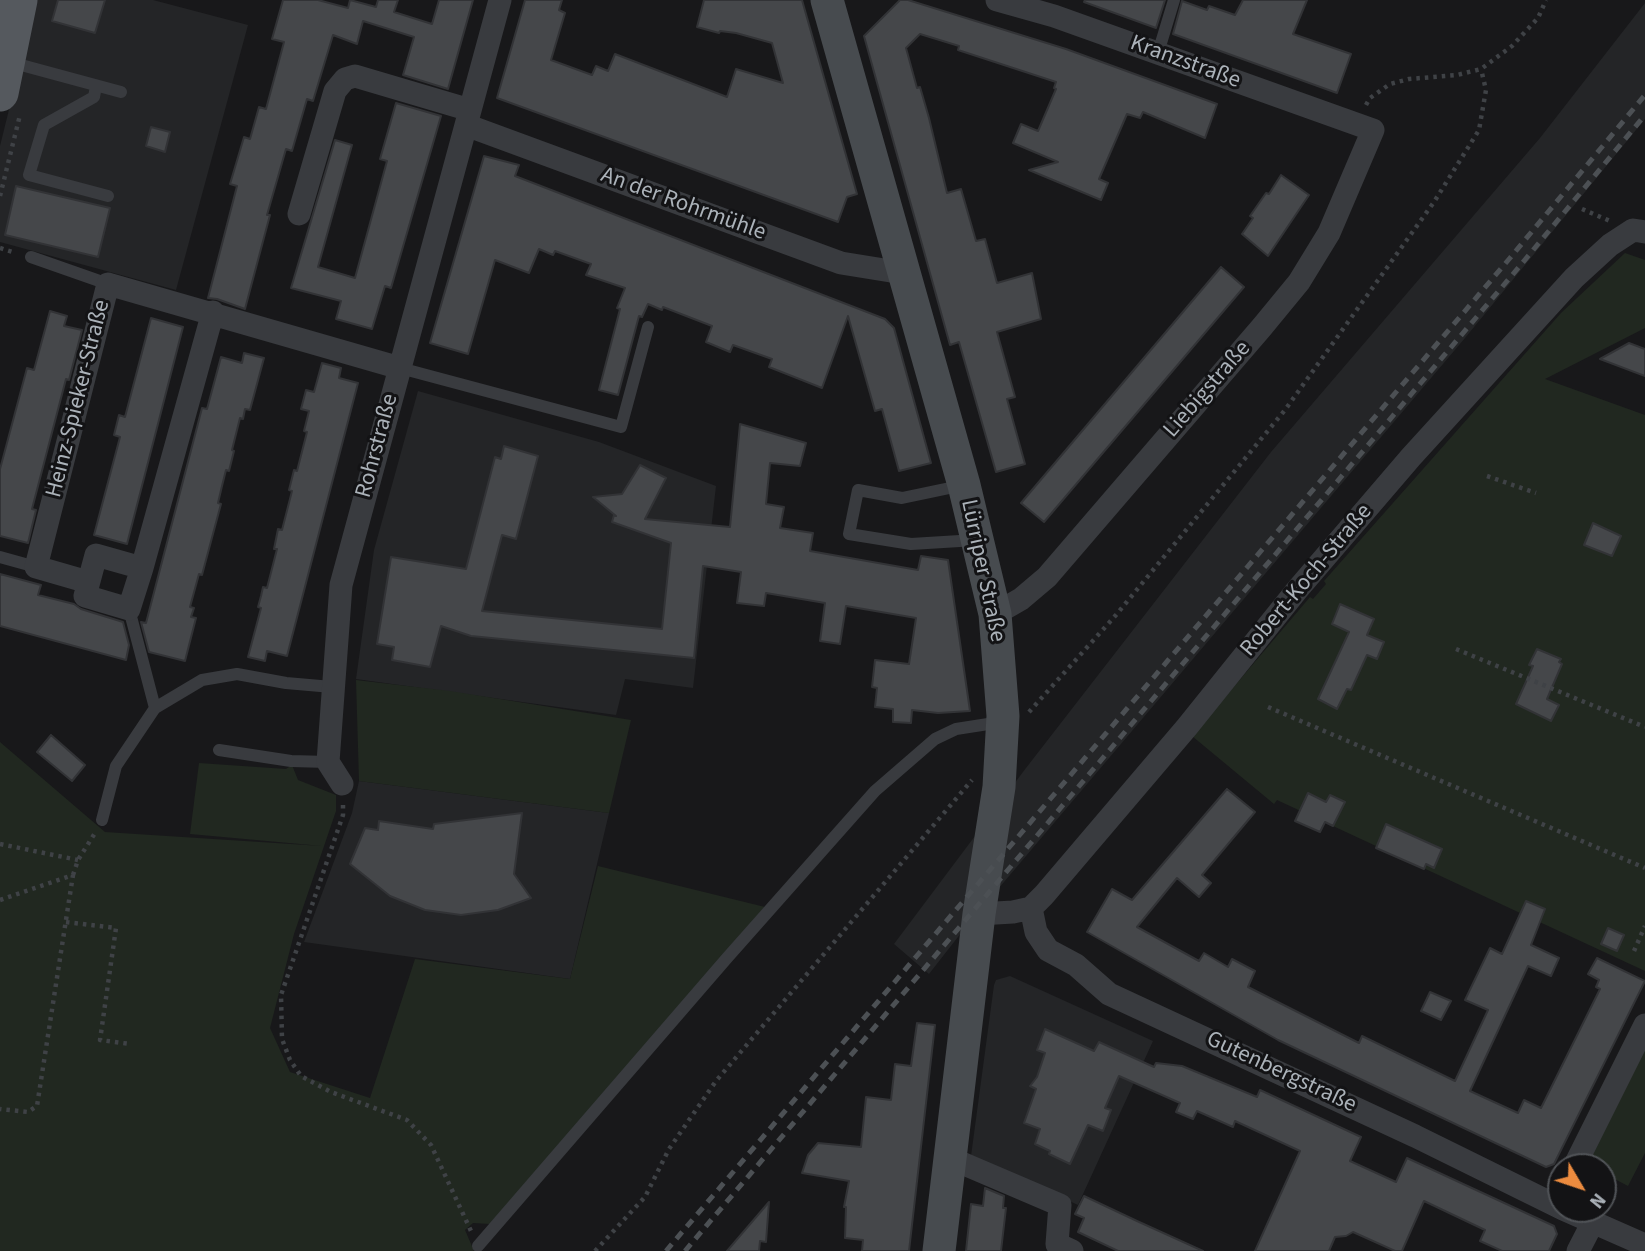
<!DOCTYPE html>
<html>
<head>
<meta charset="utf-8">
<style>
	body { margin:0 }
	#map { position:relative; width:1645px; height:1251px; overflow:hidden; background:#18181a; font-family:"Source Sans 3",sans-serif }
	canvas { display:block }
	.north { position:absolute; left:1547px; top:1153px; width:70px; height:70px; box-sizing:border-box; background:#131315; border:2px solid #505357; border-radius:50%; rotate:129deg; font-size:19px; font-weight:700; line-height:28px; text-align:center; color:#abb2b9 }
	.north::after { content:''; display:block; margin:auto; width:24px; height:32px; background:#eb8b3f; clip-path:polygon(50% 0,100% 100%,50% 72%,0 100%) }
</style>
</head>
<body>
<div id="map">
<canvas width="1645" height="1251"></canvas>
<div class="north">N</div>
</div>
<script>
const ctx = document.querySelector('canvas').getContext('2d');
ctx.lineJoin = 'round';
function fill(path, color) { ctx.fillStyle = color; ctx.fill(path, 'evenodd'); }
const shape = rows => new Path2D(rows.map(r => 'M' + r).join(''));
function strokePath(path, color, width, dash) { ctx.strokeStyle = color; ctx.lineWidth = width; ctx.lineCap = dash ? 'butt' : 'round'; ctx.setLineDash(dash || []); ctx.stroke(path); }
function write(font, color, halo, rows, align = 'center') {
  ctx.font = font + ' "Source Sans 3",sans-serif'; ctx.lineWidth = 6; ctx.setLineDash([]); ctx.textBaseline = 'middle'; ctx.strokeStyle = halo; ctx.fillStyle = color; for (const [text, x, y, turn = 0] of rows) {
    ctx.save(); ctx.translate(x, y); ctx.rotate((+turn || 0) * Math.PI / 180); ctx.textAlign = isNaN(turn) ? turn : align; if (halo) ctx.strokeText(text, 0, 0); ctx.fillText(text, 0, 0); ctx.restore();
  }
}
fill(shape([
	[36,0,153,0,248,25,176,290,0,242,0,146],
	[1645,3,1645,119,1465,338,965,928,929,974,894,944,1026,768,1271,452,1540,138],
	[418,391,599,442,716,486,693,688,625,679,616,715,356,679,374,550],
	[359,781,609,813,570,979,304,942,352,813],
	[1010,976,1153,1041,1078,1205,971,1156,994,985,996,980]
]), '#242527');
fill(shape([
	[1625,253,1645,260,1645,328,1545,379,1645,415,1645,971,1277,800,1274,804,1192,736,1310,597,1313,599,1326,584,1324,581,1561,313],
	[356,680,450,691,631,720,609,813,359,781],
	[0,742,105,832,322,846,190,834,199,763,286,769,292,765,298,780,336,795,336,811,294,934,270,1028,290,1072,370,1098,415,959,570,979,598,866,765,907,490,1224,473,1223,465,1230,474,1251,0,1251],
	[1645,1043,1645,1153,1628,1186,1603,1173,1603,1167,1591,1167,1583,1163]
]), '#212820');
const building = shape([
	[58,0,105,0,95,33,52,21,58,0],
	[283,0,318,0,348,8,350,0,376,7,378,0,398,0,394,12,432,24,439,0,473,0,448,89,403,75,414,37,363,21,357,44,333,35,313,101,307,99,292,151,286,149,267,215,270,215,245,309,217,299,208,298,237,186,230,184,244,137,250,139,259,107,266,109,284,42,272,39,283,0],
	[525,0,562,0,559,10,565,13,551,60,592,75,596,66,608,71,615,54,727,97,736,69,783,83,772,43,736,33,720,31,719,33,697,27,704,0,802,0,857,194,847,197,838,222,497,98,525,0],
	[900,0,908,0,1066,49,1217,104,1205,138,1143,112,1140,118,1127,114,1099,179,1108,183,1101,200,1029,170,1058,162,1013,143,1021,124,1038,131,1056,89,1054,88,1056,82,958,50,959,46,920,34,906,48,917,88,920,87,929,118,947,193,961,189,976,241,985,239,997,283,1032,273,1041,319,997,332,1015,397,1007,399,1025,464,996,472,959,342,950,345,864,36,900,0],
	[1085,0,1165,0,1156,28,1084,2,1085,0],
	[1243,0,1307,0,1293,34,1351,54,1337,93,1173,34,1182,1,1207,10,1209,6,1235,15,1243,0],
	[396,103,441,116,391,288,385,286,372,329,336,319,341,301,291,288,335,140,352,145,318,267,355,278,387,161,380,159,396,103],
	[151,127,170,132,165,152,146,146,151,127],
	[484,156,519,165,515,176,885,319,894,328,931,463,899,471,882,409,875,411,848,316,822,388,769,367,772,359,733,345,730,352,706,342,712,326,663,307,662,310,648,304,642,317,639,316,618,395,599,390,620,309,617,308,625,288,586,275,591,264,555,251,553,255,539,249,529,273,495,260,468,354,430,343,484,156],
	[1281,175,1309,195,1268,256,1242,234,1253,218,1250,216,1266,193,1269,194,1281,175],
	[16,186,110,208,98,257,5,235,16,186],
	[1221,267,1244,287,1044,522,1021,503,1221,267],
	[50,311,67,316,64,326,82,330,69,380,66,379,32,509,36,510,28,543,0,536,0,469,27,368,34,370,50,311],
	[151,318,183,327,127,544,94,535,120,437,114,435,119,415,125,417,151,318],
	[1629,343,1645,349,1645,376,1600,359,1629,343],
	[244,353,264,358,250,410,245,409,243,419,240,418,232,450,234,451,229,471,226,470,222,486,218,503,221,504,202,575,199,574,190,607,194,608,191,617,196,618,185,661,149,652,141,622,146,623,202,408,207,409,221,357,242,363,244,353],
	[322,363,341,368,339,378,358,383,287,656,267,651,265,661,248,657,261,608,258,607,261,596,263,587,267,588,277,549,274,549,278,529,282,530,292,491,289,490,294,470,297,471,307,432,304,431,309,411,301,409,306,390,314,392,322,363],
	[740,424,806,443,800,466,770,463,766,504,784,507,780,528,813,533,810,551,918,570,921,556,948,560,970,711,938,713,912,710,911,723,893,722,893,709,875,707,877,688,872,687,875,660,909,664,916,618,846,606,840,644,820,641,825,603,766,593,764,606,737,603,741,572,703,566,694,658,471,636,441,626,430,667,392,660,394,647,377,644,391,557,466,569,495,457,501,459,504,446,538,456,516,539,502,535,482,611,662,629,671,543,612,522,614,515,616,516,593,497,622,494,640,465,666,478,645,519,730,527,740,424],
	[1593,523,1621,536,1612,556,1584,545,1593,523],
	[0,574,41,585,38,595,74,604,81,609,123,622,129,645,126,660,0,626,0,574],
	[1340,604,1374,619,1367,635,1384,642,1377,659,1367,655,1351,690,1347,689,1337,709,1318,699,1349,632,1332,624,1340,604],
	[1537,649,1561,659,1559,662,1562,664,1547,699,1559,705,1551,721,1516,704,1533,666,1529,665,1537,649],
	[51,735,85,765,72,781,37,752,51,735],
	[1227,789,1255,812,1202,875,1211,883,1199,897,1177,878,1137,927,1199,961,1204,953,1228,967,1232,959,1255,971,1248,987,1359,1043,1362,1036,1455,1081,1488,1010,1465,1000,1490,948,1502,954,1526,901,1545,909,1531,945,1559,958,1551,976,1528,966,1470,1091,1518,1113,1524,1100,1541,1108,1600,989,1596,987,1599,980,1588,974,1597,958,1645,981,1554,1164,1546,1167,1278,1040,1087,932,1112,889,1132,900,1227,789],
	[1308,793,1326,802,1330,795,1345,802,1333,826,1325,822,1320,832,1295,821,1308,793],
	[522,813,514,874,531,898,498,910,461,915,425,910,390,896,350,864,365,828,378,830,379,821,433,829,434,824,522,813],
	[1386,824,1442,849,1434,868,1426,864,1424,869,1376,848,1386,824],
	[1608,928,1624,935,1617,951,1601,944,1608,928],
	[1430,992,1451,1001,1441,1020,1421,1011,1430,992],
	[917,1023,935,1025,909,1251,862,1251,863,1240,845,1238,846,1207,844,1207,849,1181,802,1173,808,1155,818,1143,861,1147,866,1097,891,1100,895,1064,911,1066,917,1023],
	[1045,1029,1094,1051,1099,1042,1154,1067,1156,1063,1182,1066,1257,1097,1260,1090,1361,1137,1350,1161,1396,1182,1407,1158,1554,1226,1557,1234,1549,1251,1502,1251,1480,1241,1485,1230,1424,1201,1402,1251,1395,1251,1353,1232,1346,1236,1335,1237,1329,1251,1255,1251,1300,1151,1235,1121,1233,1127,1197,1111,1193,1119,1176,1112,1180,1103,1119,1076,1105,1108,1111,1110,1103,1131,1088,1125,1070,1164,1049,1154,1050,1151,1035,1144,1040,1129,1024,1123,1036,1089,1030,1086,1037,1077,1045,1053,1037,1050,1045,1029],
	[985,1188,1004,1196,1003,1208,1006,1208,1001,1251,966,1251,971,1204,983,1206,985,1188],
	[1084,1196,1137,1221,1203,1251,1118,1251,1078,1232,1084,1218,1075,1214,1084,1196],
	[769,1202,766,1242,760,1241,759,1251,727,1251,769,1202]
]);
fill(building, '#45474a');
strokePath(building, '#323336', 2);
strokePath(shape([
	[1366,105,1370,98,1390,84,1409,79,1457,75,1481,69,1512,46,1538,18,1546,0],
	[0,196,20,115],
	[1582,209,1610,221],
	[0,248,16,253],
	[1487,476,1536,493],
	[1456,649,1645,727],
	[1268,707,1645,868],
	[1029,712,1116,615,1285,410,1434,202,1479,130,1486,90,1481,69],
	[343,805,343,815,281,995,282,1039,290,1060,301,1076,331,1092,407,1120,431,1145,471,1231],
	[0,844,78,860],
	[73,875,78,860,95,833],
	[0,900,73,875,37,1106,28,1112,0,1109],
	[66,922,116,928,100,1040,130,1044],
	[1634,951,1645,926],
	[595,1251,645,1197,669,1149,716,1081,972,780]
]), '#3f4246', 4.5, [3.5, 5]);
strokePath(shape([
	[1158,53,1174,0],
	[10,62,121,92],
	[96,86,94,97,44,125,29,175,108,196],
	[31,257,108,284],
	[400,368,621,427,648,327],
	[964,485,902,498,858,490,849,534,911,544,976,540],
	[0,557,36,567],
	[129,609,155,708],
	[219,750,291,761,328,762],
	[102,820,116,766,155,708,202,680,237,674,286,683,332,687],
	[478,1246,727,958,875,791,935,739,956,729,1001,722]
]), '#393b3f', 12);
strokePath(shape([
	[466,125,841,263,903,273],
	[299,214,335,91,345,79,355,76,470,110],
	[142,568,129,609,85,596,96,555,142,568,213,312],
	[88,582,36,567,108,284,400,368],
	[995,614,1021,599,1047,577,1262,327,1299,282,1329,233,1373,130,1054,16,997,0],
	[342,784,328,762,341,585,500,0],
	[1031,908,1036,932,1048,950,1076,965,1109,994,1415,1136,1561,1208],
	[979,914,1013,912,1031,908,1044,895,1187,727,1297,590,1411,457,1574,278,1610,245,1633,230,1645,232],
	[950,1158,1060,1205,1057,1244,1072,1251],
	[1574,1167,1645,1025],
	[1563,1209,1645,1245],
	[1578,1251,1593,1222]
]), '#393b3f', 23);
strokePath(shape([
	[827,0,964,485,995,614,1003,716,999,787,979,914,939,1251]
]), '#474b4f', 33);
strokePath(shape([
	[0,93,19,0]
]), '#55595e', 37);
strokePath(shape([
	[666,1251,1510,258,1645,95],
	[685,1251,1519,267,1645,115]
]), '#4c5054', 5, [9, 7]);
write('23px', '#abb2b9', '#131315', [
	["Kranzstraße",1185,63,20],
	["An der Rohrmühle",683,205,20],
	["Liebigstraße",1208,390,-49],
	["Heinz-Spieker-Straße",79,399,-76],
	["Rohrstraße",378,446,-75],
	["Lürriper Straße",982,571,78],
	["Robert-Koch-Straße",1307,581,-50],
	["Gutenbergstraße",1281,1073,25]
]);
</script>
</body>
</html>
